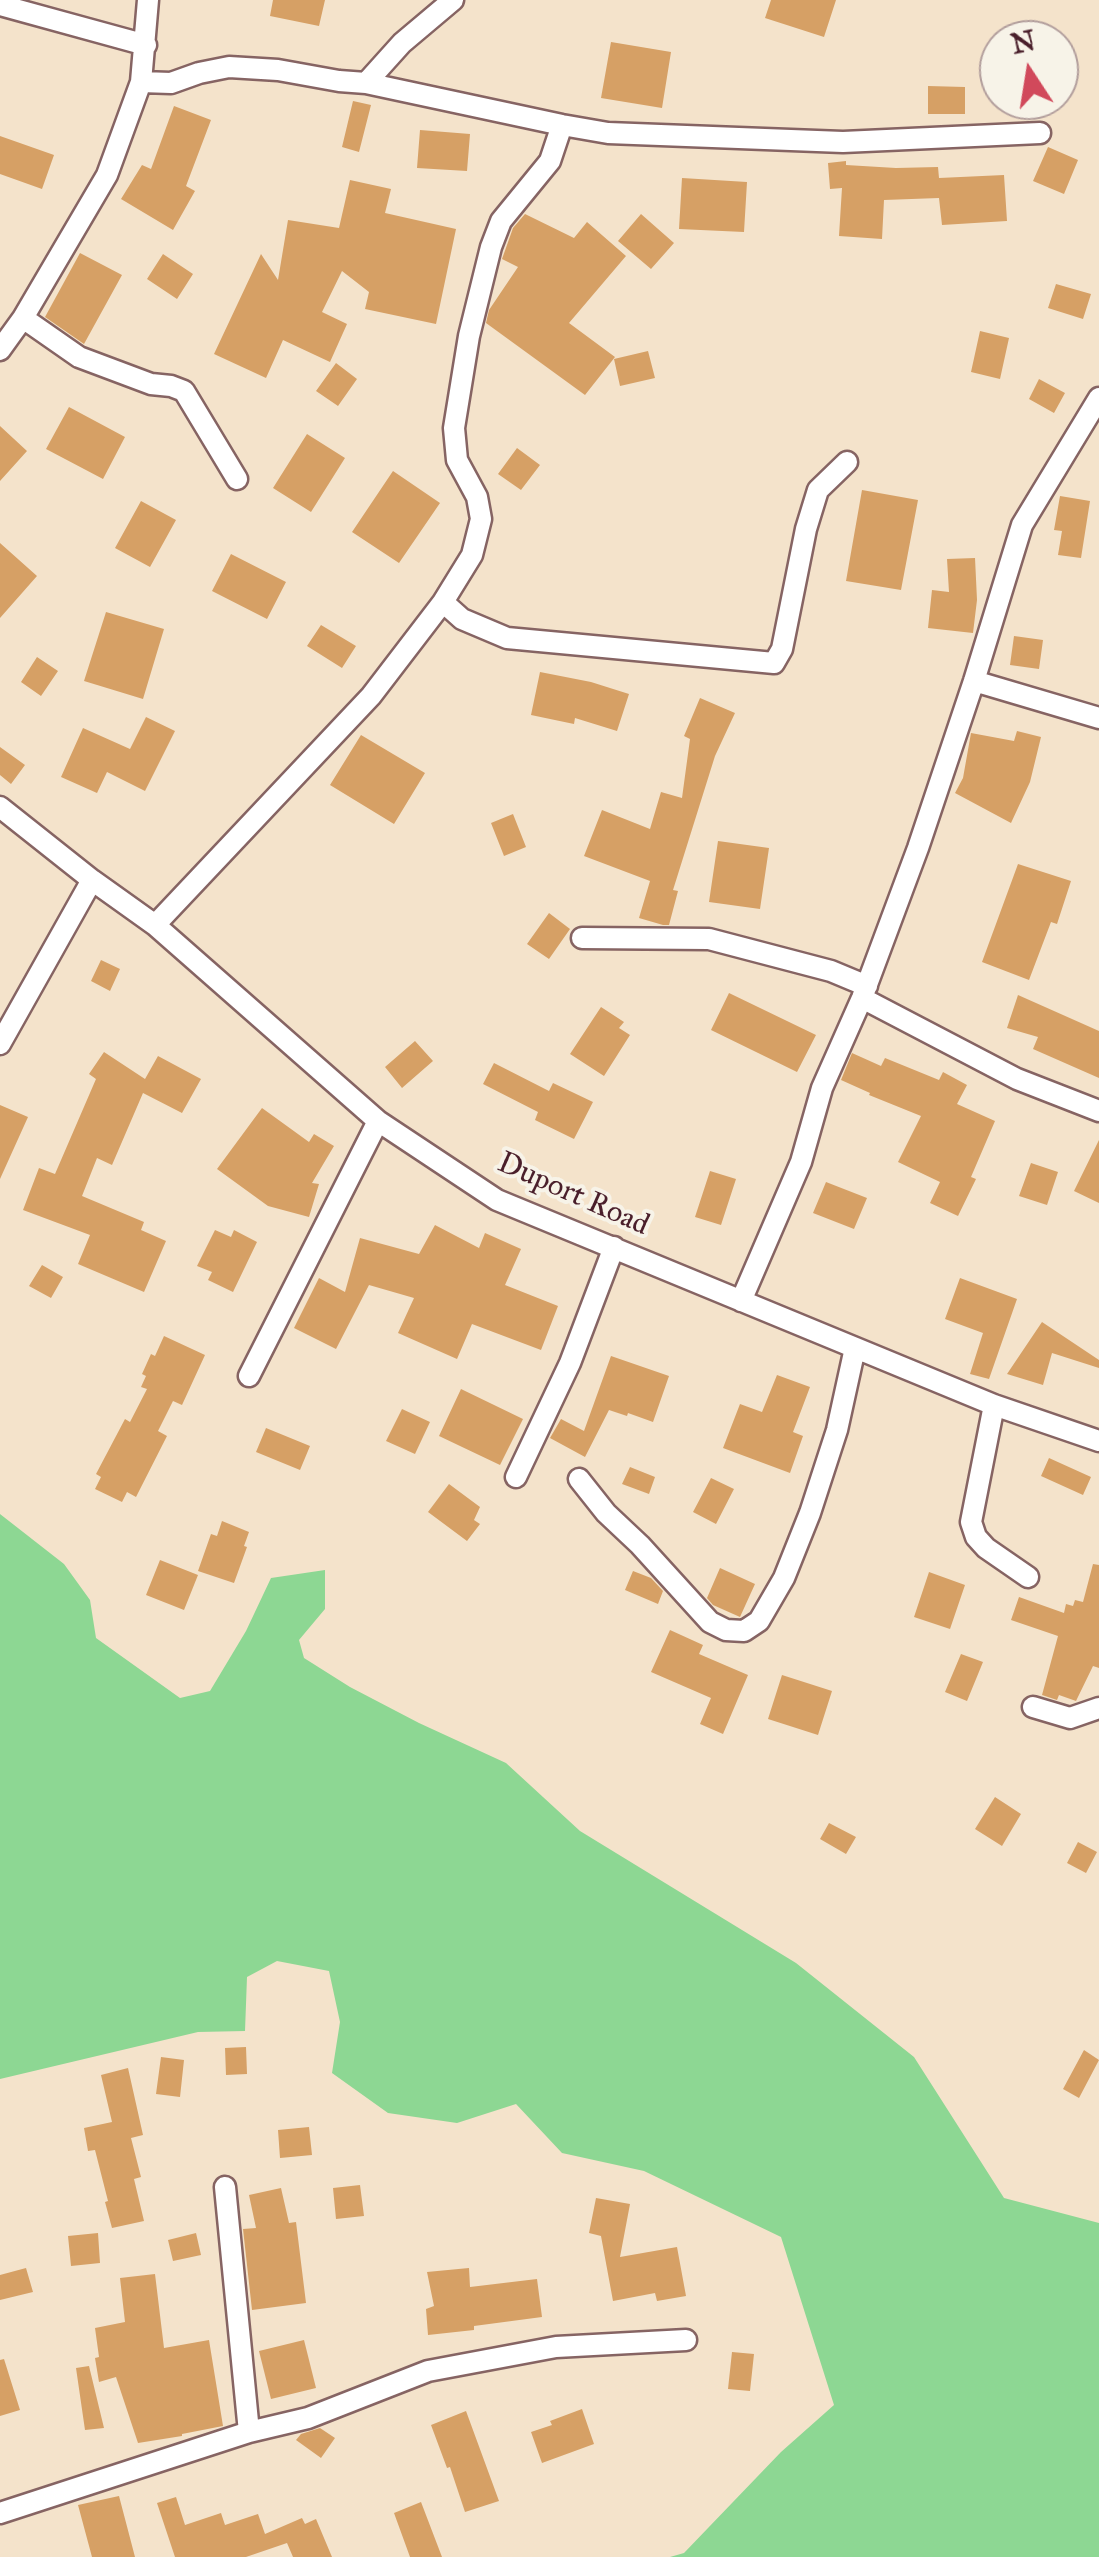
<!DOCTYPE html>
<html>
<head>
<meta charset="utf-8">
<style>
	body { margin:0 }
	#map { position:relative; width:1099px; height:2557px; overflow:hidden; background:#f4e3cb; font-family:"IM FELL Great Primer",serif }
	canvas { display:block }
	.north { position:absolute; left:979px; top:20px; width:100px; height:100px; box-sizing:border-box; background:#f7f3e8; border:2px solid #b29e9c; border-radius:50%; rotate:348deg; font-size:28px; font-weight:700; line-height:40px; text-align:center; color:#4a1f2b }
	.north::after { content:''; display:block; margin:auto; width:35px; height:45px; background:#d1495b; clip-path:polygon(50% 0,100% 100%,50% 72%,0 100%) }
</style>
</head>
<body>
<div id="map">
<canvas width="1099" height="2557"></canvas>
<div class="north">N</div>
</div>
<script>
const ctx = document.querySelector('canvas').getContext('2d');
ctx.lineJoin = 'round';
function fill(path, color) { ctx.fillStyle = color; ctx.fill(path, 'evenodd'); }
const shape = rows => new Path2D(rows.map(r => 'M' + r).join(''));
function strokePath(path, color, width, dash) { ctx.strokeStyle = color; ctx.lineWidth = width; ctx.lineCap = dash ? 'butt' : 'round'; ctx.setLineDash(dash || []); ctx.stroke(path); }
function write(font, color, halo, rows, align = 'center') {
  ctx.font = font + ' "IM FELL Great Primer",serif'; ctx.lineWidth = 8; ctx.setLineDash([]); ctx.textBaseline = 'middle'; ctx.strokeStyle = halo; ctx.fillStyle = color; for (const [text, x, y, turn = 0] of rows) {
    ctx.save(); ctx.translate(x, y); ctx.rotate((+turn || 0) * Math.PI / 180); ctx.textAlign = isNaN(turn) ? turn : align; if (halo) ctx.strokeText(text, 0, 0); ctx.fillText(text, 0, 0); ctx.restore();
  }
}
fill(shape([
	[0,1514,64,1564,90,1600,96,1638,180,1698,210,1691,246,1631,271,1578,325,1570,325,1609,299,1640,304,1658,350,1687,419,1723,506,1763,580,1831,796,1963,914,2057,1004,2198,1099,2223,1099,2557,670,2557,684,2553,781,2452,834,2405,781,2237,644,2171,562,2153,516,2104,457,2123,388,2113,332,2073,340,2022,329,1971,277,1961,247,1977,245,2031,198,2032,0,2079]
]), '#8dd793');
fill(shape([
	[273,0,325,0,319,26,270,16],
	[771,0,836,0,824,37,765,18],
	[611,42,671,52,662,108,601,98],
	[928,86,965,87,965,114,928,114],
	[353,101,371,105,359,152,342,147],
	[174,106,211,120,186,186,195,191,173,230,121,199,142,165,151,169],
	[420,130,470,134,467,171,417,168],
	[0,136,54,155,42,189,0,174],
	[1048,147,1078,160,1064,194,1033,181],
	[846,161,846,165,896,168,938,167,939,178,1004,175,1007,221,942,225,939,198,884,200,882,239,839,236,842,188,830,189,828,163],
	[682,178,747,182,744,232,679,229],
	[350,180,391,189,385,213,456,229,436,324,365,309,369,292,342,271,322,312,347,324,330,362,283,340,266,378,214,354,261,254,278,280,288,220,339,228],
	[525,214,574,238,587,222,626,256,569,323,615,357,585,395,486,323,489,310,518,267,502,259,513,228],
	[641,214,674,243,651,269,618,241],
	[80,253,122,275,84,344,45,317],
	[163,254,193,274,177,299,147,279],
	[1056,284,1091,294,1083,319,1048,308],
	[980,331,1009,338,1000,379,971,372],
	[648,351,655,378,620,386,614,359],
	[336,363,357,379,338,406,316,391],
	[1039,379,1065,393,1054,413,1029,399],
	[69,407,125,437,103,479,46,449],
	[0,426,27,451,0,481],
	[307,434,345,458,311,512,273,488],
	[517,448,540,465,521,490,498,474],
	[393,471,440,503,399,563,352,532],
	[862,490,918,500,901,590,846,581],
	[1060,496,1090,501,1081,558,1058,555,1062,531,1054,530],
	[141,501,176,520,150,567,115,548],
	[0,543,37,576,0,618],
	[231,554,286,582,267,619,212,591],
	[975,558,977,600,973,633,928,628,932,590,949,592,947,559],
	[106,612,164,629,143,699,84,681],
	[321,625,356,646,342,668,307,646],
	[1014,636,1043,640,1039,669,1010,665],
	[37,657,58,671,41,696,21,682],
	[540,672,591,682,629,694,617,731,575,718,574,724,531,715],
	[700,698,735,713,715,756,673,890,678,891,669,925,663,925,639,918,650,881,584,856,602,810,650,829,661,792,682,798,690,739,684,736],
	[146,717,175,731,145,791,107,772,97,793,61,777,83,728,130,749],
	[1017,731,1041,737,1030,782,1011,823,955,793,963,778,971,733,1014,741],
	[361,735,425,773,394,824,330,785],
	[0,747,25,765,11,784,0,775],
	[513,814,526,847,504,856,491,823],
	[718,841,769,848,760,909,709,902],
	[1018,864,1071,881,1057,924,1051,922,1029,980,982,962],
	[549,913,570,929,549,959,527,944],
	[101,960,120,969,110,991,91,981],
	[729,993,816,1035,797,1072,711,1030],
	[1018,995,1099,1031,1099,1078,1033,1049,1038,1037,1007,1028],
	[601,1007,624,1022,619,1028,630,1035,604,1076,570,1054],
	[415,1041,433,1061,402,1088,385,1067],
	[104,1052,145,1079,158,1056,201,1079,182,1113,143,1093,112,1165,97,1158,82,1196,144,1222,141,1230,166,1241,144,1292,78,1264,90,1235,23,1210,39,1168,55,1174,96,1079,89,1074],
	[852,1053,881,1066,885,1058,939,1080,943,1072,967,1085,957,1104,995,1121,971,1177,976,1179,958,1216,930,1203,940,1182,898,1162,921,1116,869,1095,870,1093,841,1080],
	[494,1063,549,1091,553,1083,593,1102,574,1139,535,1120,538,1112,483,1084],
	[0,1105,28,1117,0,1179],
	[262,1108,309,1142,314,1134,334,1146,312,1183,319,1184,309,1217,268,1206,217,1169],
	[1099,1140,1099,1203,1074,1191],
	[1031,1163,1058,1172,1047,1205,1019,1196],
	[710,1171,736,1179,721,1225,695,1217],
	[826,1182,867,1198,854,1229,813,1213],
	[435,1225,479,1248,485,1233,521,1249,505,1285,558,1306,541,1350,472,1324,457,1359,398,1333,414,1298,369,1285,336,1349,294,1328,319,1278,345,1292,360,1238,419,1254],
	[215,1230,231,1237,234,1230,257,1242,233,1292,208,1280,212,1272,197,1266],
	[42,1265,63,1277,51,1298,29,1286],
	[960,1278,1017,1299,989,1379,970,1374,983,1333,945,1319],
	[1042,1322,1099,1360,1099,1368,1052,1353,1043,1385,1007,1374],
	[164,1336,205,1355,182,1405,173,1401,158,1431,167,1436,136,1497,127,1492,122,1502,95,1489,101,1477,96,1474,125,1419,130,1422,147,1389,141,1387,146,1376,142,1374,151,1354,155,1356],
	[611,1356,669,1376,653,1422,628,1413,627,1416,609,1410,585,1457,550,1438,561,1419,584,1431],
	[777,1375,810,1387,793,1432,803,1436,790,1473,723,1448,740,1404,762,1412],
	[461,1389,523,1419,500,1465,439,1436],
	[402,1409,430,1422,415,1454,386,1441],
	[266,1428,310,1446,300,1470,256,1452],
	[1049,1458,1091,1477,1083,1495,1041,1476],
	[630,1467,655,1477,649,1494,622,1484],
	[711,1478,734,1489,716,1524,693,1512],
	[449,1484,480,1507,474,1520,480,1524,467,1541,428,1512],
	[222,1521,249,1532,244,1546,247,1547,234,1583,198,1571,211,1534,217,1536],
	[160,1560,198,1575,184,1610,146,1595],
	[1093,1564,1099,1565,1099,1668,1093,1666,1076,1701,1059,1695,1057,1700,1042,1695,1058,1636,1011,1620,1019,1597,1064,1613,1066,1604,1073,1606,1075,1600,1083,1602],
	[720,1568,755,1584,740,1617,713,1605,707,1598],
	[633,1571,651,1578,663,1591,658,1604,625,1590],
	[929,1572,965,1585,950,1629,914,1617],
	[670,1630,703,1645,699,1654,748,1675,723,1734,700,1724,711,1698,651,1672],
	[961,1654,983,1662,967,1701,945,1692],
	[782,1675,832,1691,818,1735,768,1719],
	[995,1797,1021,1814,1002,1846,975,1829],
	[829,1823,856,1837,846,1854,820,1839],
	[1078,1842,1097,1852,1086,1873,1067,1863],
	[246,2047,247,2074,226,2075,225,2048],
	[1084,2050,1099,2060,1079,2098,1063,2089],
	[161,2057,184,2060,180,2097,156,2094],
	[128,2068,143,2135,131,2138,141,2177,134,2179,144,2221,112,2228,105,2202,108,2201,95,2150,88,2151,84,2128,112,2122,101,2075],
	[309,2127,312,2155,280,2158,278,2130],
	[360,2185,364,2216,336,2219,333,2188],
	[281,2188,289,2223,296,2222,306,2303,252,2310,243,2229,256,2228,249,2195],
	[596,2198,630,2204,620,2257,677,2247,686,2296,657,2301,655,2293,613,2301,601,2236,589,2233],
	[98,2233,100,2263,71,2266,68,2236],
	[196,2233,201,2255,173,2261,168,2240],
	[26,2268,33,2292,0,2300,0,2275],
	[469,2268,470,2287,537,2279,542,2317,474,2326,474,2330,428,2335,426,2309,434,2306,427,2272],
	[155,2274,164,2348,209,2340,223,2426,182,2434,182,2436,138,2443,116,2377,99,2382,95,2358,99,2357,95,2328,125,2322,120,2278],
	[304,2340,316,2388,271,2399,259,2351],
	[732,2352,754,2354,750,2391,728,2389],
	[4,2359,20,2410,0,2416,0,2360],
	[89,2366,104,2428,85,2430,76,2368],
	[582,2409,594,2444,542,2463,531,2432,552,2425,550,2421],
	[466,2411,499,2501,465,2512,450,2467,447,2468,431,2425],
	[320,2428,335,2438,321,2458,296,2440,301,2434],
	[119,2496,135,2557,92,2557,78,2505],
	[176,2497,185,2525,221,2513,225,2525,258,2514,265,2534,302,2518,305,2524,316,2519,332,2557,293,2557,287,2543,246,2557,175,2557,157,2503],
	[421,2502,442,2557,410,2557,394,2513]
]), '#d6a065');
const minor = shape([
	[0,5,146,45],
	[141,82,171,83,199,73,229,67,278,70,339,81,366,83,562,125,608,133,843,142,1040,133],
	[366,83,402,43,453,0],
	[23,318,79,357,151,384,171,386,184,391,237,479],
	[0,350,23,318,107,175,141,82,148,0],
	[443,602,462,619,507,638,774,663,782,649,806,529,818,490,847,462],
	[974,681,1099,718],
	[0,807,92,880,155,925,378,1121,497,1200,994,1405,1099,1441],
	[155,925,371,696,443,602,472,555,481,519,477,497,457,460,454,428,469,336,491,247,501,221,550,161,562,125],
	[582,938,709,939,831,971,867,986],
	[862,998,1017,1079,1099,1111],
	[0,1044,92,880],
	[741,1301,801,1162,822,1088,862,998,918,848,974,681,1022,525,1099,398],
	[249,1376,378,1121],
	[994,1405,971,1522,976,1537,986,1548,1028,1577],
	[516,1477,570,1363,614,1247],
	[579,1479,606,1513,640,1545,710,1622,726,1630,744,1631,759,1621,784,1578,810,1513,837,1430,855,1348],
	[1033,1707,1070,1718,1099,1708],
	[225,2187,249,2432],
	[0,2513,249,2432,308,2418,428,2371,556,2347,686,2340]
]);
strokePath(minor, '#866463', 25);
strokePath(minor, '#fff', 20);
write('30px', '#4a1f2b', '#f7f3e8', [
	["Duport Road",573,1195,24]
]);
</script>
</body>
</html>
